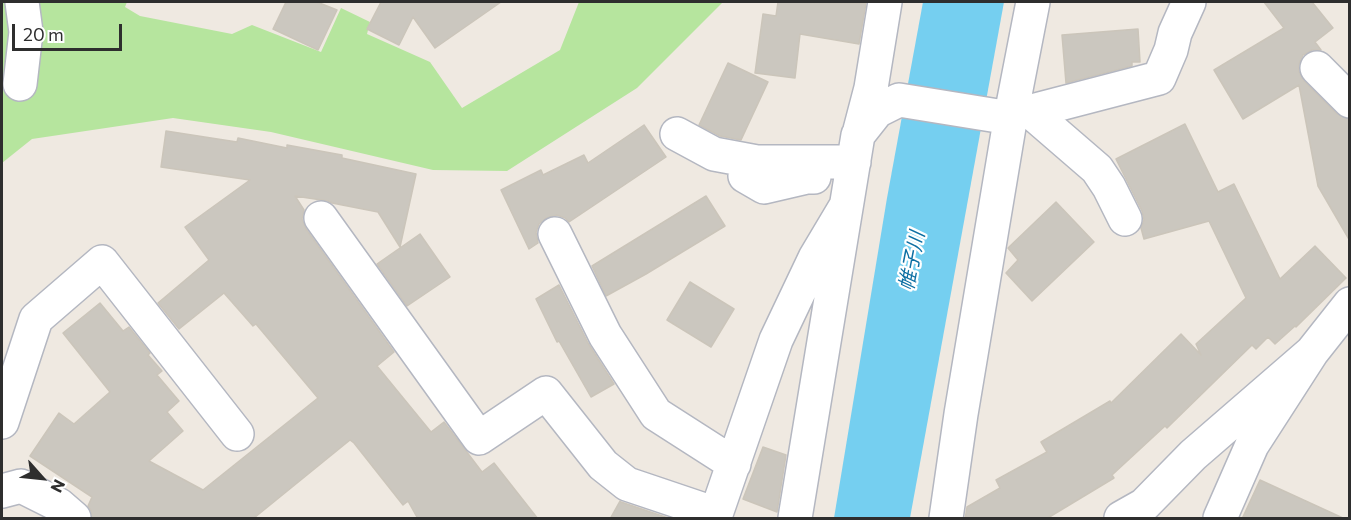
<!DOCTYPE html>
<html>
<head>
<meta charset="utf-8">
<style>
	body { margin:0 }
	#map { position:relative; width:1351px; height:520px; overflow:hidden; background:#efe9e1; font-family:Commissioner,sans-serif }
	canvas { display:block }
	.frame { position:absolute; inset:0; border:3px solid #2e2e2e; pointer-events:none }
	.north { position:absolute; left:12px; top:448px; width:60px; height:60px; -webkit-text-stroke:4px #fff; paint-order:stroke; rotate:117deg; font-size:16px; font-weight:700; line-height:24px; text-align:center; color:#2e2e2e }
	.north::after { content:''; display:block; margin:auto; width:21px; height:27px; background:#2e2e2e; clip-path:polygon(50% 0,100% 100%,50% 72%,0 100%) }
	.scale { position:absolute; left:12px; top:24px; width:110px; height:27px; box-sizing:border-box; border:3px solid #2e2e2e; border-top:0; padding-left:8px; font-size:18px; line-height:21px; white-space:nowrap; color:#2e2e2e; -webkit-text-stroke:4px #fff; paint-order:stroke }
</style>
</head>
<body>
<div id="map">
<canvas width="1351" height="520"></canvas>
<div class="frame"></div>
<div class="north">N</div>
<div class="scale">20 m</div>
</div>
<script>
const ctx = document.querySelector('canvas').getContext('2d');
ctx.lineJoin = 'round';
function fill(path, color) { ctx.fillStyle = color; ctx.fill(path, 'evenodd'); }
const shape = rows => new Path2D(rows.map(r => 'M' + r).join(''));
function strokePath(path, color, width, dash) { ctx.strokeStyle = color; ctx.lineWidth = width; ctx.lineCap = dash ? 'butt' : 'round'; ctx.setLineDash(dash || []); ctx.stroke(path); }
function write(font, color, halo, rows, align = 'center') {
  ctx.font = font + ' Commissioner,"Noto Sans JP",sans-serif'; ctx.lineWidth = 4.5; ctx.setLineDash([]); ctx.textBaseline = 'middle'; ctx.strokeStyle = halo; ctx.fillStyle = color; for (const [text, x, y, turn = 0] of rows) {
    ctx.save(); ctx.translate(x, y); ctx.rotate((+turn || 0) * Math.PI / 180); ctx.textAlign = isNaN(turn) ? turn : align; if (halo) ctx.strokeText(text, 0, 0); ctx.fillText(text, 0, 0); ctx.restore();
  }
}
fill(shape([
	[2,2,127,2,125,7,140,16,232,34,252,25,321,52,341,8,370,22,367,34,430,62,462,108,560,50,579,2,723,2,637,88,507,171,433,170,271,132,173,118,32,139,2,163]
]), '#b6e59e');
fill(shape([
	[923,2,1004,2,910,518,834,518,887,198]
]), '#75cff0');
const building = shape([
	[286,2,317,2,337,10,318,50,273,29,286,2],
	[381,2,501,2,435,48,413,17,399,45,367,29,381,2],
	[778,2,866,3,859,44,800,34,795,78,755,73,763,14,776,16,778,2],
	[1264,2,1312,2,1333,28,1315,42,1321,50,1312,50,1303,55,1299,64,1299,72,1304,81,1337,114,1350,119,1350,241,1318,186,1299,85,1243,119,1214,70,1284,28,1264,2],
	[1138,29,1140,62,1132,62,1132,66,1066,83,1062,35,1138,29],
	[728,63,768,82,741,140,720,136,699,125,728,63],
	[1185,124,1218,192,1234,184,1280,279,1315,246,1346,278,1296,327,1295,326,1275,344,1268,337,1256,349,1252,345,1167,428,1165,426,1112,475,1114,478,1046,519,965,519,967,507,1000,488,996,480,1047,452,1041,442,1110,401,1111,403,1181,334,1201,355,1196,344,1246,298,1209,221,1144,239,1141,228,1144,220,1142,211,1116,159,1185,124],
	[644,125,666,157,569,222,565,218,557,215,546,218,539,224,536,232,538,243,529,249,501,190,541,170,543,175,584,155,588,163,644,125],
	[166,131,237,142,238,138,287,148,287,145,342,155,342,158,416,174,400,247,378,212,332,203,328,201,295,196,304,210,302,219,306,229,394,352,377,366,431,432,444,422,482,472,494,463,538,519,418,519,408,501,403,505,354,443,350,440,254,518,255,519,92,519,91,511,88,506,92,497,30,456,59,413,74,424,110,392,63,333,100,303,123,331,129,327,150,353,148,355,162,371,157,375,179,401,167,412,183,431,149,461,203,490,318,398,256,324,253,326,224,293,179,329,158,303,209,260,185,227,250,180,161,167,166,131],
	[706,196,725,226,646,274,606,296,592,266,706,196],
	[1056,202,1094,242,1032,301,1006,273,1018,260,1008,248,1056,202],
	[420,234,450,277,407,306,377,264,420,234],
	[690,282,734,309,711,347,667,320,690,282],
	[559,285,588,343,614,384,591,397,559,341,557,342,536,299,559,285],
	[763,447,786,455,777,512,743,499,763,447],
	[1260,480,1345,519,1242,519,1260,480],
	[620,501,621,502,671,519,610,519,620,501]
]);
fill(building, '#cbc7bf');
strokePath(building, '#cbc5ba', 1.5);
const minor = shape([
	[1317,68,1350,101],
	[20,84,26,32,22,2],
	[1031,112,1097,169,1109,187,1125,219],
	[860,130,871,88,885,2],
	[677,134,714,154,757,162,854,162],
	[745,176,764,187,807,177,814,177],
	[321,218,479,438,546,393,603,465,627,484,716,514,776,340,815,258,846,206],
	[555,234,605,335,656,414,734,464],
	[2,422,36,319,102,262,237,434],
	[2,491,21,486,59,505,74,518],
	[795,518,858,135,877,111,899,100,998,116,1036,110,1159,78,1171,50,1175,33,1189,2],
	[946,518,961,414,1011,115,1033,2],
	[1121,518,1144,505,1193,455,1312,352],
	[1220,518,1252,445,1312,352,1350,304]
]);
strokePath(minor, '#b4b7c1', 36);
strokePath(minor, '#fff', 33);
write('italic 20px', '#0d6fa3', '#fff', [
	["帷子川",912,261,-79]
]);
</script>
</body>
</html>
